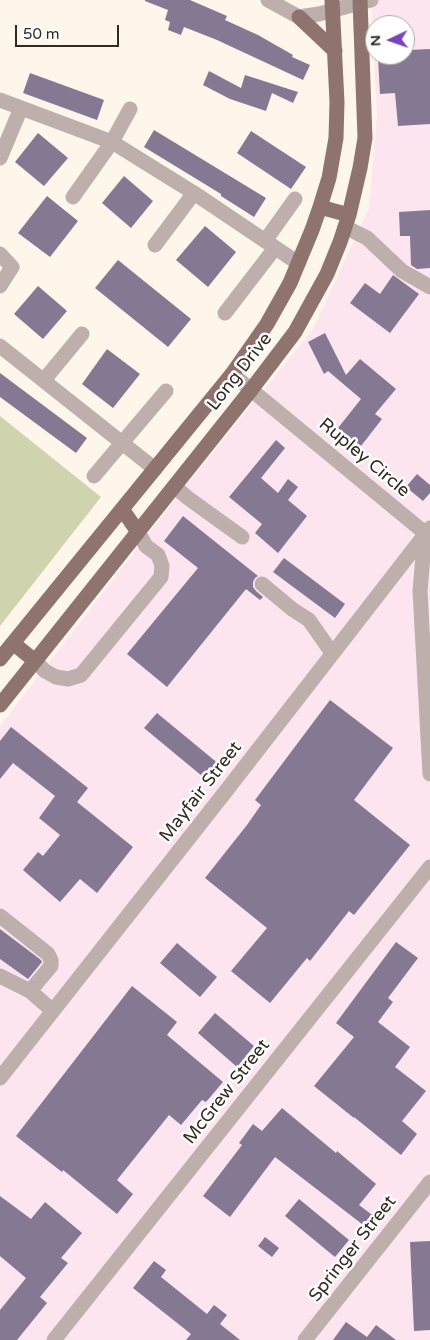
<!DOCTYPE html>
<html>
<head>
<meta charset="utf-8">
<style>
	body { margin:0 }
	#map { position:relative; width:430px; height:1340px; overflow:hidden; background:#fef5eb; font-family:"Varela Round",sans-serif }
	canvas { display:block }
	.north { position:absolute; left:365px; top:15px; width:50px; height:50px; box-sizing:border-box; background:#fff; border:1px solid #adaaa6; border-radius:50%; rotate:267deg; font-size:14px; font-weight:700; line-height:20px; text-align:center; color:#322a21 }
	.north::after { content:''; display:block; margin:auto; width:18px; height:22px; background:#7844bc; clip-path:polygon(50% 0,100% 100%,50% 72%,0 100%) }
	.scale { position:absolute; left:15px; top:25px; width:104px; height:22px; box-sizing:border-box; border:2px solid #322a21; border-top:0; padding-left:6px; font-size:15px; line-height:18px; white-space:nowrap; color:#322a21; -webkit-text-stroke:4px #fff; paint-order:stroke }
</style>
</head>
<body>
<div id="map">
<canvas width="430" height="1340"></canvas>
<div class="north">N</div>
<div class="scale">50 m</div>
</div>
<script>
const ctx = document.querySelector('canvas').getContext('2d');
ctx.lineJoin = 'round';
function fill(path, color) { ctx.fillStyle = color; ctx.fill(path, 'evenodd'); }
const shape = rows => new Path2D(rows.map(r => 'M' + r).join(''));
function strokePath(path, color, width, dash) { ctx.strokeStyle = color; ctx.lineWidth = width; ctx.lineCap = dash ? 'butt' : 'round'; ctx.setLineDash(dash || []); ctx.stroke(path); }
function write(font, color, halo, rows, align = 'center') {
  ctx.font = font + ' "Varela Round",sans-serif'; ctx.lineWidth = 5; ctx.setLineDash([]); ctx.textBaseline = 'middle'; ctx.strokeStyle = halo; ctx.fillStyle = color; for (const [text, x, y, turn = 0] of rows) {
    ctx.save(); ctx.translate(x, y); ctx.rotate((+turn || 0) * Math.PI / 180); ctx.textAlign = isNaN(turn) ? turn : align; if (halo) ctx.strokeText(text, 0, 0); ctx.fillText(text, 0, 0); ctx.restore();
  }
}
fill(shape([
	[371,0,430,0,430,1340,0,1340,0,726,183,489,313,329,369,208,377,116],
	[375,25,405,25,405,55,375,55]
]), '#fde5f0');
fill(shape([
	[0,416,101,497,0,626]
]), '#cfd4ae');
fill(shape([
	[145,0,190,0,227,16,225,20,258,35,293,55,292,57,310,65,303,80,217,40,184,27,181,35,168,30,170,22,165,20,168,10,145,1],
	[430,49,430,124,398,126,395,93,380,94,378,58,409,56,409,50],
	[209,71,241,88,245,75,298,92,293,103,272,93,266,111,230,99,203,85],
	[30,73,104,100,97,120,23,93],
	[154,130,266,198,254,217,221,196,221,194,144,147],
	[251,131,306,167,291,189,237,153],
	[38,133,68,158,44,186,15,162],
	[124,176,153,201,131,228,102,203],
	[47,196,78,221,50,257,18,233],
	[430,210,430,268,417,269,411,265,410,236,400,236,399,212],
	[205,226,236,252,208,287,176,260],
	[118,260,191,319,168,347,95,288],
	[393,275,419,294,390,333,350,303,365,283,380,294],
	[38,286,67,311,43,339,14,314],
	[325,333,346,375,360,359,396,389,375,414,382,419,361,446,338,428,361,399,328,371,324,374,308,342],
	[107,349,140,374,113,408,82,384],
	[0,373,87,438,76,453,0,397],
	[276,440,285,448,261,478,278,493,288,479,298,487,288,500,307,516,278,553,255,533,262,524,229,497],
	[417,474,430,485,430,493,423,501,406,487],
	[183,516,258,576,255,578,253,582,253,587,256,591,263,597,260,600,246,589,167,687,127,654,198,568,164,541],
	[284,558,345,604,335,618,273,572],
	[330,700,393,748,354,800,410,845,354,915,349,911,310,961,307,958,270,1003,231,971,267,928,205,878,247,825,261,805,255,800],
	[157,713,220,765,208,781,144,728],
	[11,727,88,788,77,802,133,847,97,893,80,879,60,902,23,870,38,852,43,856,60,835,39,818,55,796,13,763,0,779,0,741],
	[0,929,41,960,42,962,28,979,0,959],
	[396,942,418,958,388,998,393,1002,378,1022,410,1047,395,1067,426,1091,402,1121,417,1134,401,1155,354,1117,354,1118,314,1086,354,1037,336,1023],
	[177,943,217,977,200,997,160,963],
	[132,986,177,1022,167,1035,223,1082,206,1102,202,1100,181,1125,169,1115,117,1180,133,1194,117,1214,63,1170,62,1172,16,1136],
	[215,1013,254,1046,237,1067,198,1033],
	[282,1108,336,1153,337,1151,376,1184,359,1205,379,1220,371,1231,275,1157,230,1217,203,1196,242,1145,239,1143,253,1124,262,1131],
	[0,1196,31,1219,45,1202,82,1233,61,1258,68,1263,40,1297,47,1303,17,1340,0,1340,0,1310,26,1278,0,1256],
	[299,1199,349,1240,335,1257,285,1216],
	[265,1237,279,1248,272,1257,258,1246],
	[430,1241,430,1330,414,1331,410,1242],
	[154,1261,166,1270,161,1277,207,1314,214,1305,227,1315,220,1324,240,1340,186,1340,191,1334,133,1288],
	[346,1322,367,1337,376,1325,396,1340,333,1340]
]), '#847892');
strokePath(shape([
	[268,0,299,17,319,14,371,0],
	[0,100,112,142,194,193,298,263],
	[0,158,21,108],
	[73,197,112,142,130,109],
	[345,227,367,238,402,271,430,287],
	[265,241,295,199],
	[155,245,194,193],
	[0,254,12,267,0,286],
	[225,313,275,248],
	[0,346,155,469],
	[232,374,425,533,420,591,430,774],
	[44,380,82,334],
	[94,476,166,391],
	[175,487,188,498,242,537],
	[262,584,292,609,309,620,332,653],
	[35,661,45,671,56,677,68,679,81,675,161,577,162,566,158,555,146,546,138,532],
	[0,916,48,954,51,960,51,966,30,991],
	[0,976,30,991,53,1011],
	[0,1078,226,791,430,528],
	[54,1340,430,867],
	[305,1340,430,1182]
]), '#beafac', 15);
strokePath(shape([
	[299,17,335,51],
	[320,207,349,215],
	[122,509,138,532],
	[13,643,35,661],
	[0,659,232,374,267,324,290,283,312,230,320,207,329,178,336,138,337,102,332,0],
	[0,705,251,390,295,332,327,274,340,242,349,215,360,168,365,138,360,0]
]), '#8e736f', 15);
write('18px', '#322a21', '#fff', [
	["Long Drive",240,372,-52],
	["Rupley Circle",364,458,40],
	["Mayfair Street",201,792,-52],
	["McGrew Street",227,1092,-52],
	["Springer Street",353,1249,-52]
]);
</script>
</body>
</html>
